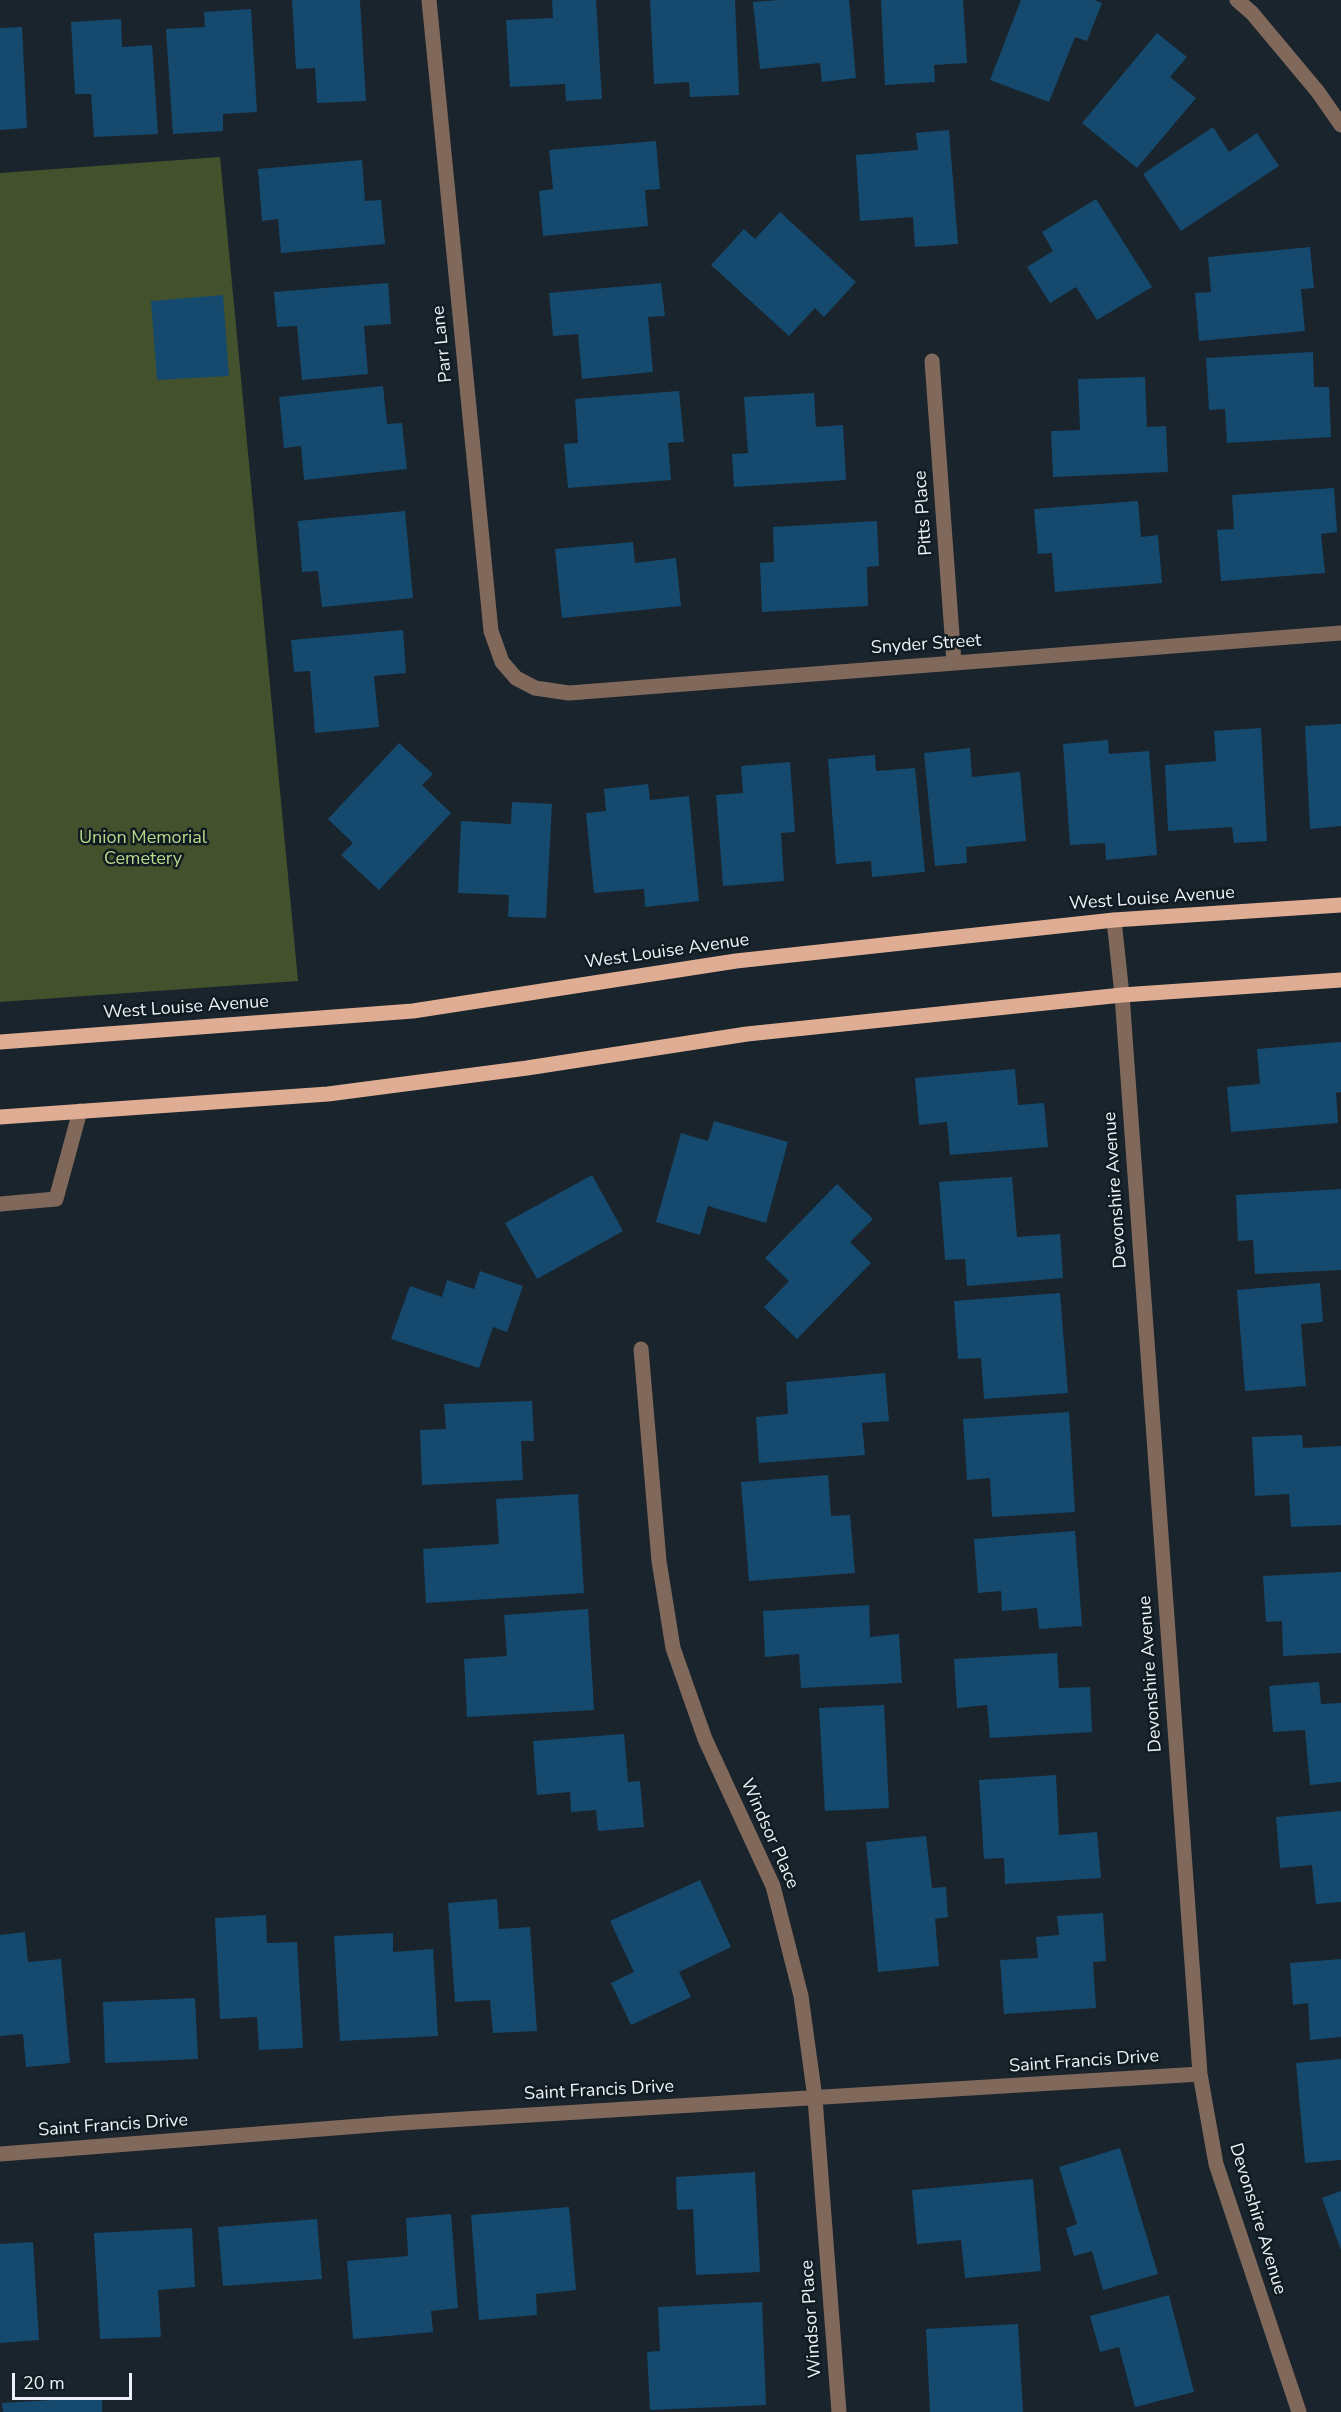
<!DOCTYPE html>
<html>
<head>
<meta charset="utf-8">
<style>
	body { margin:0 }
	#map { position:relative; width:1341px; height:2412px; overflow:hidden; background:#1a242c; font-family:"Nunito Sans",sans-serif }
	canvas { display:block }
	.scale { position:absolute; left:12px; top:2373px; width:120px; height:27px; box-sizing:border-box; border:3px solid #ecf2f8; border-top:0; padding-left:8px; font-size:18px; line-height:21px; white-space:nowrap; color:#ecf2f8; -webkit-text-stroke:4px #111b22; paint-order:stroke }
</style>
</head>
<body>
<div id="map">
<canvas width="1341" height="2412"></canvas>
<div class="scale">20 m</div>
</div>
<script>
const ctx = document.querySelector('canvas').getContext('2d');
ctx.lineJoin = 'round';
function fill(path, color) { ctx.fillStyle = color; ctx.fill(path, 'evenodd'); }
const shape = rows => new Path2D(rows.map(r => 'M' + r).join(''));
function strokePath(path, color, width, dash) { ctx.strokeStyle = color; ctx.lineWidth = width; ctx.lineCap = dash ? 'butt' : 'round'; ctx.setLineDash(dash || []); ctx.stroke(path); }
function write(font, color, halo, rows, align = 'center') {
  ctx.font = font + ' "Nunito Sans",sans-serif'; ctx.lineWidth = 5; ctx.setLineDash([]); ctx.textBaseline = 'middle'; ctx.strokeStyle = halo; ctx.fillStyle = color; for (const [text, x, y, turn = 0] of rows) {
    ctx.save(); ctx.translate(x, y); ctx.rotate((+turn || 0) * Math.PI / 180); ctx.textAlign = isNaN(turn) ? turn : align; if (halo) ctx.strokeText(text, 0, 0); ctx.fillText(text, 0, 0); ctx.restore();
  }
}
fill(shape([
	[220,157,298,981,0,1002,0,173]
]), '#43522c');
fill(shape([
	[292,0,360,0,366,101,317,103,315,68,296,69],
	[552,0,596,0,602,99,566,101,565,84,510,87,506,20,553,18],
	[650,0,735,0,739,95,690,97,689,82,654,84],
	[779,0,849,0,856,78,822,82,820,63,760,69,753,2],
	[881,0,963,0,967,63,934,65,935,82,885,85],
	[1021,0,1094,0,1102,3,1087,41,1075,37,1049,102,990,80],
	[251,9,257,112,223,114,223,131,173,134,166,29,205,27,204,12],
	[121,19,122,47,152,45,158,134,94,137,91,94,75,94,71,22],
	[22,27,27,128,0,130,0,28],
	[1157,33,1187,57,1170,77,1196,98,1137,168,1082,123],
	[1213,127,1229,152,1257,133,1279,166,1181,231,1143,174],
	[949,130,958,244,915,247,913,217,860,221,856,155,918,150,916,133],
	[656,141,660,189,645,190,648,226,543,236,539,191,553,189,549,150],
	[362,160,365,201,381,200,385,244,281,253,278,219,262,221,258,169],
	[1096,199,1152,287,1097,320,1076,287,1050,303,1027,267,1053,251,1042,232],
	[780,212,856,282,824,317,815,308,789,336,711,265,744,229,755,239],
	[1310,247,1314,288,1301,289,1305,331,1199,341,1195,293,1211,292,1208,257],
	[388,283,391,324,364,326,368,374,302,380,297,326,277,327,274,292],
	[661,283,665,316,648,317,653,372,582,379,578,334,553,336,549,293],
	[223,295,229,376,157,380,151,301],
	[1313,352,1314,387,1329,387,1331,437,1227,443,1225,409,1209,410,1206,358],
	[1145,377,1147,427,1166,426,1168,472,1053,477,1051,431,1080,430,1078,379],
	[383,386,387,424,402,423,407,469,304,480,301,446,284,448,279,397],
	[679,391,684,442,668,443,671,480,568,488,564,444,578,443,575,399],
	[814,393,816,427,843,425,846,480,734,487,732,454,748,453,744,397],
	[1334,488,1337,532,1321,534,1325,573,1221,581,1217,530,1234,529,1232,495],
	[1138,501,1141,537,1158,535,1162,583,1055,592,1052,553,1038,554,1034,509],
	[405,511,413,598,322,607,318,571,302,572,298,521],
	[877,521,879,566,867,567,868,606,762,612,760,563,774,562,773,527],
	[633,542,635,563,676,558,681,606,562,618,555,549],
	[403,630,406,673,374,676,379,727,315,733,310,671,294,672,291,640],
	[1341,724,1341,826,1310,829,1305,726],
	[1261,728,1267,841,1234,843,1232,827,1168,831,1165,765,1216,761,1214,731],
	[1108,740,1109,754,1149,751,1157,855,1106,860,1105,843,1070,845,1063,744],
	[399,743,433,774,422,785,451,813,379,890,341,855,353,843,328,819],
	[970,748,972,777,1020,772,1026,841,966,847,967,863,935,866,924,753],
	[875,755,876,771,915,768,925,872,872,877,871,861,836,864,828,759],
	[790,762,795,832,781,833,784,881,723,886,716,795,743,793,741,766],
	[648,784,650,800,689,796,699,901,645,907,644,889,594,893,586,813,606,811,604,789],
	[512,802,552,804,546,918,508,917,509,895,458,893,461,821,511,824],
	[1341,1042,1341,1092,1336,1093,1338,1123,1231,1132,1227,1087,1260,1084,1257,1049],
	[1015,1069,1018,1105,1044,1103,1048,1147,950,1155,947,1122,919,1125,915,1078],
	[714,1121,788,1142,766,1223,708,1206,700,1235,656,1222,681,1133,708,1141],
	[592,1175,623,1231,537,1279,505,1223],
	[1012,1177,1017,1237,1060,1234,1063,1278,967,1286,965,1259,945,1260,939,1182],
	[837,1184,873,1219,850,1242,871,1263,797,1339,764,1307,789,1281,765,1258],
	[1341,1189,1341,1270,1255,1274,1253,1240,1238,1241,1236,1195],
	[480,1271,523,1286,507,1332,493,1327,479,1368,391,1339,410,1286,442,1297,447,1280,474,1289],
	[1320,1283,1323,1322,1301,1324,1306,1386,1245,1391,1237,1290],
	[1060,1293,1068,1393,984,1399,981,1358,958,1359,954,1301],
	[885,1373,889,1421,862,1423,865,1455,759,1463,756,1417,788,1414,786,1382],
	[532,1401,534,1441,521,1441,523,1480,422,1485,420,1430,446,1429,444,1404],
	[1069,1412,1075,1512,992,1517,990,1478,967,1480,963,1419],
	[1302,1435,1303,1448,1341,1446,1341,1525,1291,1527,1289,1494,1255,1496,1252,1437],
	[828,1475,831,1516,850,1515,855,1573,749,1581,741,1482],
	[578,1494,584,1593,426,1603,423,1549,499,1544,496,1499],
	[1075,1531,1082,1626,1039,1629,1037,1608,1002,1611,1001,1591,978,1593,974,1539],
	[1341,1572,1341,1653,1283,1656,1282,1621,1266,1622,1263,1576],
	[869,1605,870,1637,899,1634,902,1683,801,1688,799,1654,765,1657,763,1611],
	[588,1609,594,1710,467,1717,464,1659,507,1656,504,1615],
	[1057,1653,1059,1688,1090,1687,1092,1732,990,1738,987,1705,957,1708,954,1659],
	[1319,1682,1321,1704,1341,1703,1341,1782,1310,1785,1305,1730,1273,1732,1269,1686],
	[884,1705,889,1808,825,1811,819,1708],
	[624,1734,628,1782,640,1781,644,1827,598,1831,596,1810,571,1812,570,1792,537,1795,533,1741],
	[1056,1775,1059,1835,1097,1832,1101,1878,1005,1884,1004,1858,984,1859,979,1780],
	[1341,1811,1341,1902,1316,1904,1312,1865,1280,1868,1276,1817],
	[926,1836,932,1888,946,1887,948,1917,935,1919,939,1966,878,1972,866,1842],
	[700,1880,731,1947,679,1972,691,1997,631,2025,611,1983,634,1972,610,1921],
	[497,1899,499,1929,530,1927,537,2031,493,2033,490,2000,455,2002,448,1903],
	[1103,1913,1106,1961,1093,1962,1096,2008,1004,2014,1000,1960,1038,1958,1036,1937,1059,1935,1057,1916],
	[266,1915,267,1943,297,1942,303,2048,259,2050,257,2017,220,2019,215,1918],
	[25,1932,28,1962,61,1959,70,2063,26,2067,23,2034,0,2036,0,1935],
	[393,1933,393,1952,433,1949,438,2036,340,2041,334,1936],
	[1341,1959,1341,2037,1310,2040,1308,2003,1293,2005,1290,1963],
	[195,1998,198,2059,105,2063,103,2002],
	[1341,2059,1341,2160,1305,2163,1296,2063],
	[1120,2148,1158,2274,1103,2290,1092,2251,1074,2256,1066,2228,1077,2224,1059,2167],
	[755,2172,760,2272,696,2275,693,2209,677,2210,676,2177],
	[1033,2179,1041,2271,965,2278,961,2240,917,2244,912,2190],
	[1341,2191,1341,2250,1322,2198],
	[569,2207,576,2290,536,2294,537,2315,479,2320,471,2215],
	[451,2214,458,2308,431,2311,433,2332,353,2339,347,2261,408,2256,406,2218],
	[317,2219,322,2279,223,2286,218,2227],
	[192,2228,195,2287,158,2290,161,2337,100,2339,94,2233],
	[33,2242,39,2340,0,2343,0,2244],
	[1169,2295,1194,2392,1135,2407,1119,2347,1100,2352,1090,2316],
	[762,2302,766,2405,650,2410,647,2352,660,2351,658,2307],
	[1018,2324,1023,2412,930,2412,926,2329],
	[102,2397,102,2412,3,2412,2,2403]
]), '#154a6e');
strokePath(shape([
	[429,0,491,631,502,662,516,678,535,688,569,693,1341,633],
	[1237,0,1252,13,1318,92,1341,125],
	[932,361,954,662],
	[1114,920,1122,995,1200,2074,1216,2164,1299,2412],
	[0,1204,56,1199,80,1111],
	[641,1349,659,1561,673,1648,705,1739,773,1886,801,1996,815,2098,839,2412],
	[0,2154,399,2123,1200,2074]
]), '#80685b', 15);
strokePath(shape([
	[0,1042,413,1011,736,961,1114,920,1341,905],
	[0,1117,328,1094,527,1068,747,1034,1122,995,1341,980]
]), '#dfad93', 15);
write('18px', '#ecf2f8', '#111b22', [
	["Parr Lane",443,344,-96],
	["Pitts Place",924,513,-94],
	["Snyder Street",926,645,-4],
	["West Louise Avenue",1152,899,-4],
	["West Louise Avenue",667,952,-8],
	["West Louise Avenue",186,1008,-4],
	["Devonshire Avenue",1116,1190,-94],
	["Devonshire Avenue",1151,1674,-94],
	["Windsor Place",769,1834,66],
	["Saint Francis Drive",1084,2062,-4],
	["Saint Francis Drive",599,2091,-3],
	["Saint Francis Drive",113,2126,-4],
	["Devonshire Avenue",1257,2219,73],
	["Windsor Place",812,2319,-94]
]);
write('18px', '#b8d988', '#111b22', [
	["Union Memorial",143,839],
	["Cemetery",143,860]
]);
</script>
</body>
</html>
